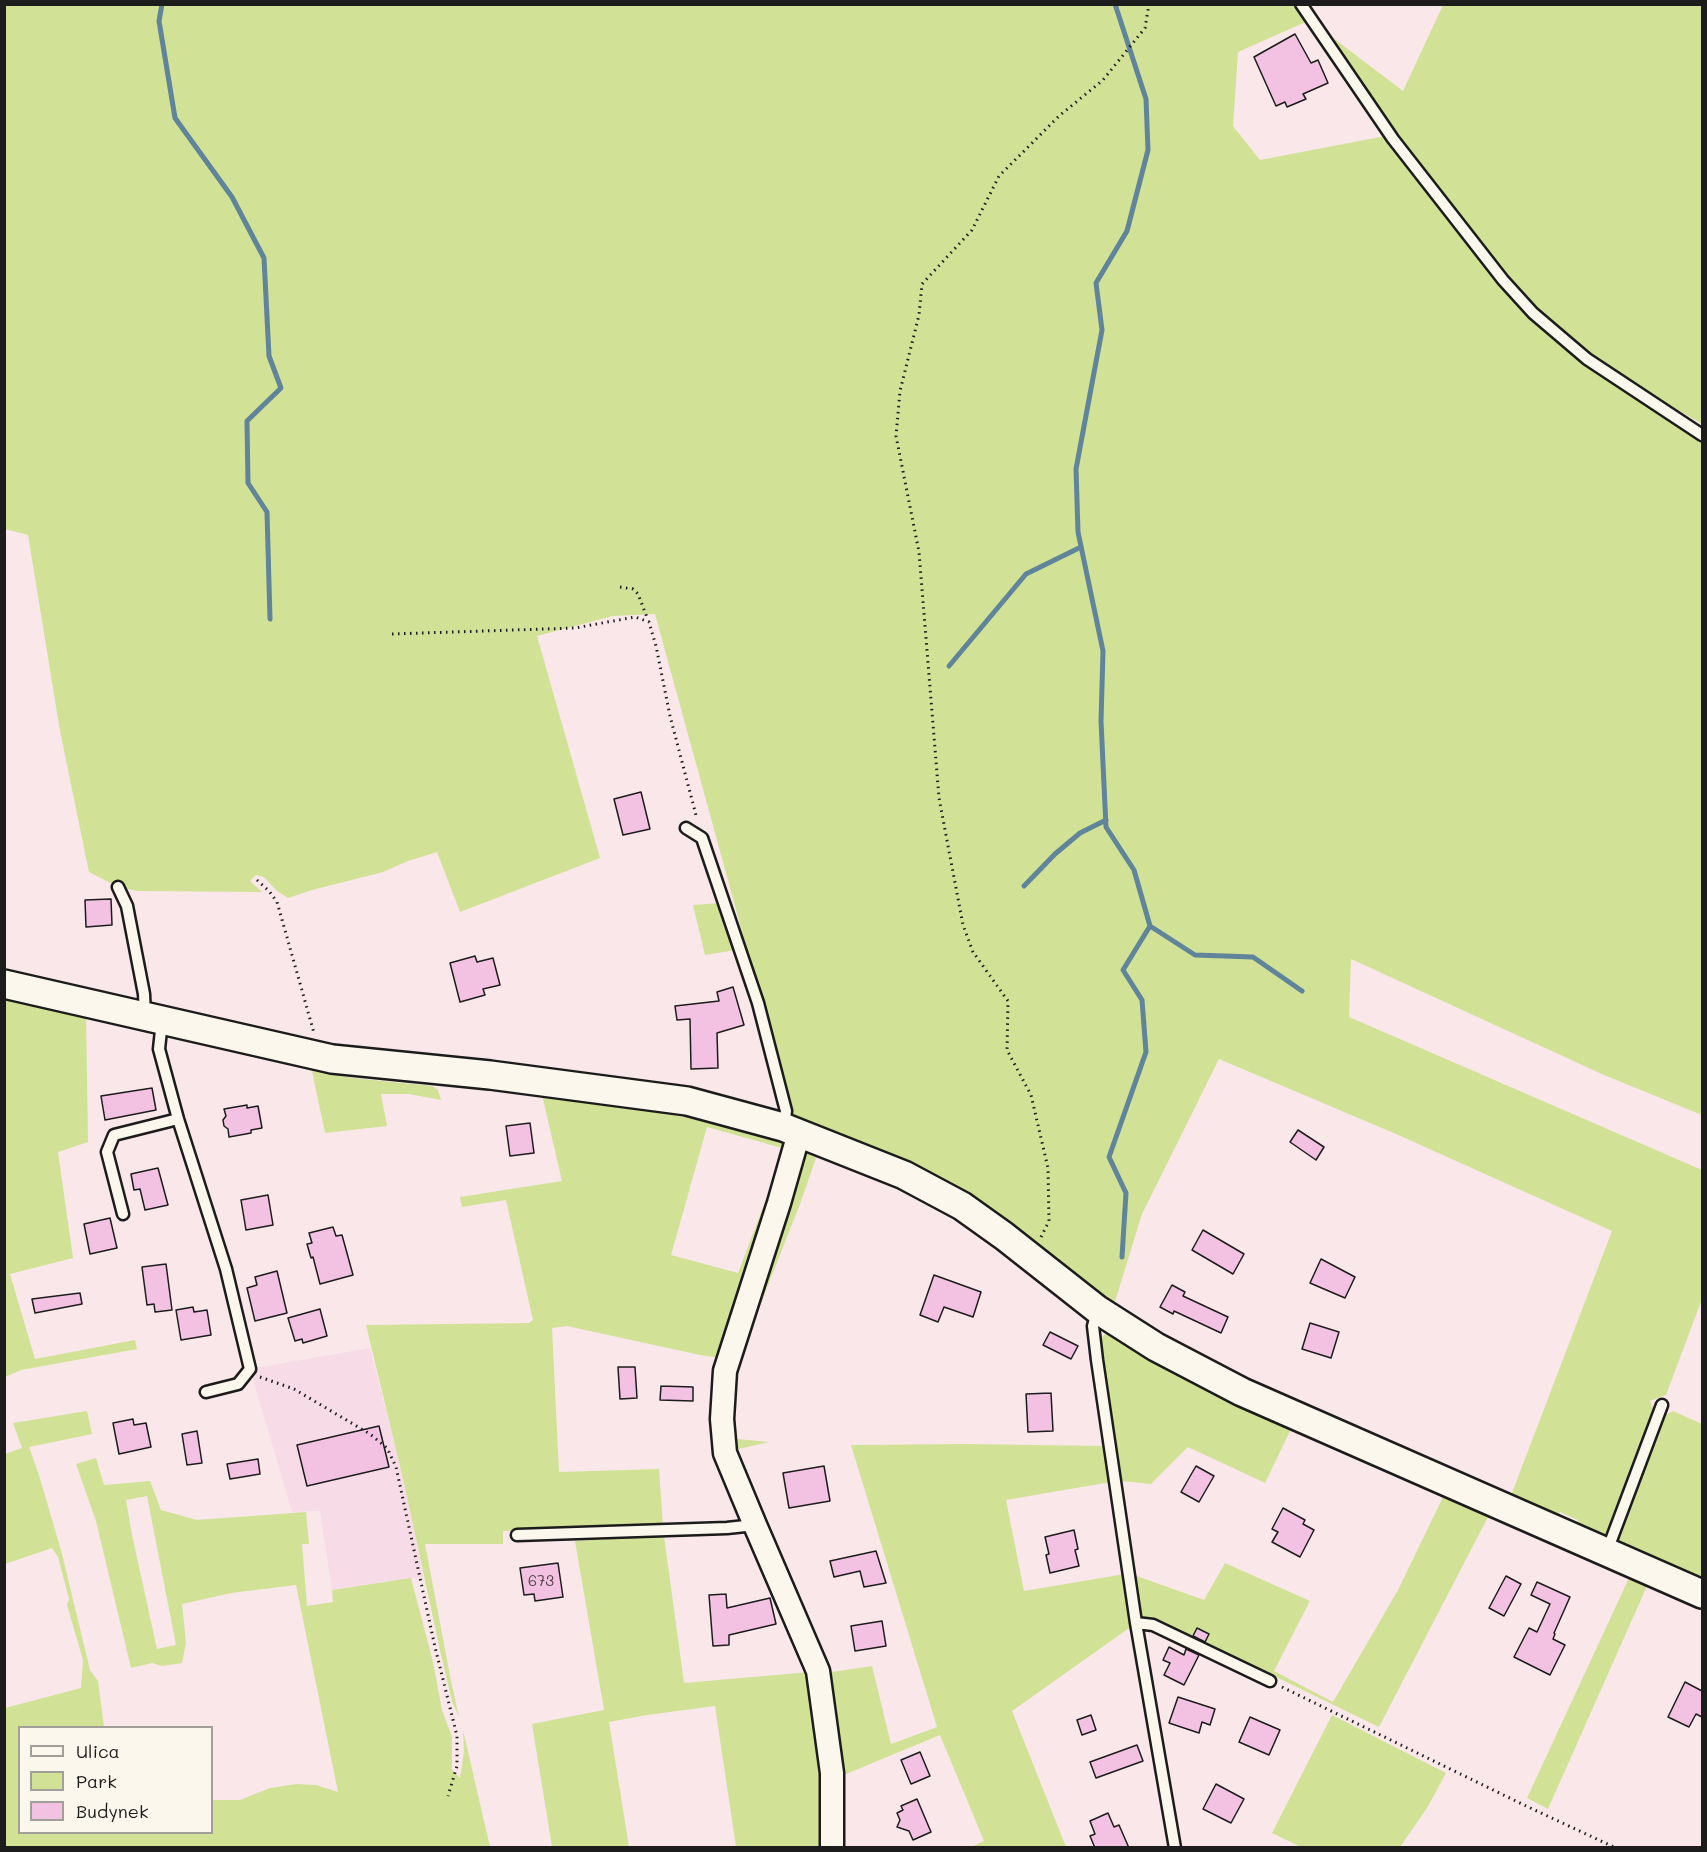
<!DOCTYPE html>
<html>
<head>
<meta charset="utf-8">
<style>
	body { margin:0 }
	#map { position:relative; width:1707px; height:1852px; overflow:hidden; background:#f9e7e9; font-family:Mali,sans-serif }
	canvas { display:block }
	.frame { position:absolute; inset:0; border:6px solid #1c1c1c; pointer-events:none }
	.legend { position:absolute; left:18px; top:1726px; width:195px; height:108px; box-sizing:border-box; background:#fbf7ec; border:2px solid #a29f99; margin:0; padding:8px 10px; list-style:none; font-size:18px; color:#1c1c1c }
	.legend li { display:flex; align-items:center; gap:12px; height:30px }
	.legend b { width:30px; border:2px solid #a29f99 }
</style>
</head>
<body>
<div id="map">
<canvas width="1707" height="1852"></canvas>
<div class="frame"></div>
<ul class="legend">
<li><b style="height:8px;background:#fbf7ec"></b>Ulica</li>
<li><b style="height:16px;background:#d1e296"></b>Park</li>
<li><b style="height:16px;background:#f3c2e2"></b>Budynek</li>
</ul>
</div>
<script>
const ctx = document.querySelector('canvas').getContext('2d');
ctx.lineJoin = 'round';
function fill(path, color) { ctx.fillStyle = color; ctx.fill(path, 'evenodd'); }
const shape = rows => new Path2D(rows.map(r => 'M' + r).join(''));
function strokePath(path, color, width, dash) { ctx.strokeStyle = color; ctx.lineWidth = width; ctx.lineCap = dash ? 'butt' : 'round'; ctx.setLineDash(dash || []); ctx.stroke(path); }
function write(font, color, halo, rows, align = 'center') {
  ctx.font = font + ' Mali,sans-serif'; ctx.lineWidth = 5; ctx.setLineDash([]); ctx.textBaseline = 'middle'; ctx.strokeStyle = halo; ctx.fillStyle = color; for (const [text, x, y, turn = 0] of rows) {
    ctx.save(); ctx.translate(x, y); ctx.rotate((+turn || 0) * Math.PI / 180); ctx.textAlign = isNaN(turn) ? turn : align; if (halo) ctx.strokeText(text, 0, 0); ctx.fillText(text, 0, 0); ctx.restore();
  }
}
fill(shape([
	[370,1348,404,1483,424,1579,411,1578,332,1590,320,1511,292,1512,250,1369]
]), '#f7dce7');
fill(shape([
	[4,5,1298,5,1308,21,1238,52,1233,126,1260,160,1385,136,1451,223,1527,312,1702,439,1702,1115,1604,1075,1351,959,1349,1017,1702,1170,1702,1299,1666,1395,1650,1401,1653,1408,1606,1532,1601,1540,1576,1528,1578,1520,1560,1512,1556,1521,1510,1498,1612,1231,1396,1134,1219,1059,1142,1214,1113,1308,794,1121,655,614,613,616,537,636,600,858,460,912,437,852,408,861,383,872,312,890,288,898,277,891,264,877,256,875,250,881,262,892,138,891,118,887,89,872,60,731,28,535,5,529],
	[1443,5,1702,5,1702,424,1637,386,1590,356,1540,314,1449,207,1389,127,1320,28,1403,91],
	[719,903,736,950,705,955,693,905],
	[5,992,86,1011,88,1142,58,1152,73,1258,10,1274,35,1359,135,1340,137,1349,21,1370,5,1377],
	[312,1071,353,1078,432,1086,438,1090,441,1100,409,1094,381,1094,387,1126,325,1133],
	[542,1095,577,1096,714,1123,784,1141,782,1148,707,1127,671,1255,738,1273,778,1168,745,1288,732,1308,720,1358,700,1355,567,1326,552,1328,559,1472,659,1469,663,1527,503,1531,503,1544,425,1544,451,1681,459,1717,452,1701,441,1655,404,1483,366,1325,529,1323,533,1320,506,1200,462,1207,460,1197,562,1181],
	[806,1147,816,1158,800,1204,741,1354,734,1402,737,1439,769,1442,734,1450,731,1374],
	[1108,1331,1607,1560,1602,1567,1488,1517,1379,1727,1276,1677,1142,1617,1134,1575,1204,1600,1225,1563,1310,1601,1274,1671,1333,1702,1398,1590,1443,1497,1291,1429,1265,1483,1188,1447,1151,1484,1121,1481,1101,1349,1102,1337],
	[87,1411,92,1434,29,1447,39,1475,62,1554,90,1670,98,1681,104,1727,20,1728,20,1832,212,1832,212,1800,240,1800,270,1788,296,1784,316,1785,338,1792,296,1585,231,1593,182,1604,186,1643,182,1663,162,1666,152,1663,131,1668,96,1521,76,1464,96,1458,104,1485,150,1481,161,1510,197,1520,306,1512,309,1544,302,1544,307,1606,333,1602,332,1590,411,1578,433,1662,442,1710,452,1737,452,1770,460,1778,464,1752,463,1730,490,1847,5,1847,5,1708,81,1688,83,1660,67,1605,69,1599,58,1557,52,1548,5,1564,5,1454,22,1448,13,1423],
	[147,1496,176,1645,157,1649,132,1535,126,1500],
	[1673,1411,1702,1424,1702,1583,1617,1546,1666,1415],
	[965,1444,1105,1446,1111,1482,1006,1500,1024,1591,1125,1574,1132,1626,1012,1711,1066,1847,971,1847,984,1841,940,1735,846,1774,837,1774,825,1673,872,1666,891,1744,937,1727,851,1445],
	[664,1536,684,1683,810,1672,821,1724,825,1847,736,1847,715,1706,647,1715,609,1722,629,1847,552,1847,532,1724,604,1710,575,1541],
	[1629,1578,1647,1586,1548,1809,1527,1798],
	[1332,1715,1446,1773,1427,1808,1400,1847,1301,1847,1272,1833]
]), '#d1e296');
strokePath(shape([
	[162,4,159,21,175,118,232,197,264,258,269,356,281,388,247,421,248,483,267,512,270,619],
	[1115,4,1146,99,1148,150,1127,231,1096,283,1102,330,1076,469,1078,532,1103,651,1101,721,1106,827,1134,870,1150,926,1123,970,1142,1000,1146,1052,1109,1157,1126,1193,1122,1257],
	[949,666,1026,574,1081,547],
	[1024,886,1055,854,1080,833,1106,820],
	[1150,926,1195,955,1253,957,1302,991]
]), '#60849a', 5);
const building = shape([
	[1295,34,1311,63,1318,60,1328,83,1303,94,1306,99,1287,107,1285,102,1276,106,1254,57,1295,34],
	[641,792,650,829,623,835,614,799,641,792],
	[111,899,112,925,86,927,85,900,111,899],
	[475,956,477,962,493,958,500,985,483,989,485,995,460,1002,450,963,475,956],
	[733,987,744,1025,717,1033,718,1068,691,1069,690,1019,677,1020,675,1006,719,1001,717,992,733,987],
	[152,1088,156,1110,105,1120,101,1096,152,1088],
	[247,1105,247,1108,258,1106,262,1128,251,1130,251,1133,229,1137,228,1129,224,1126,223,1120,226,1116,224,1109,247,1105],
	[530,1123,534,1153,510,1156,506,1126,530,1123],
	[1298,1130,1324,1147,1316,1160,1290,1142,1298,1130],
	[158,1168,168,1205,145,1210,140,1189,134,1190,131,1174,158,1168],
	[268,1195,273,1225,246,1230,241,1200,268,1195],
	[110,1218,117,1248,90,1254,84,1224,110,1218],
	[333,1227,336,1236,342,1235,353,1275,320,1284,313,1257,311,1258,307,1244,312,1243,309,1233,333,1227],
	[1203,1230,1244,1254,1233,1274,1192,1250,1203,1230],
	[1321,1259,1355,1277,1345,1298,1310,1283,1321,1259],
	[166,1264,172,1310,155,1312,154,1304,147,1305,142,1267,166,1264],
	[277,1271,287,1313,255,1321,247,1288,257,1285,255,1277,277,1271],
	[934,1275,981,1292,973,1317,944,1307,938,1322,920,1315,934,1275],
	[1172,1285,1185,1292,1183,1296,1228,1317,1221,1333,1174,1311,1173,1314,1160,1307,1172,1285],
	[80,1293,82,1304,35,1313,32,1299,80,1293],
	[193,1307,194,1312,207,1310,211,1335,181,1340,176,1310,193,1307],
	[320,1309,327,1336,303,1343,302,1339,295,1341,288,1318,320,1309],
	[1310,1323,1339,1332,1331,1358,1302,1349,1310,1323],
	[1050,1332,1078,1346,1071,1359,1043,1345,1050,1332],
	[618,1367,635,1367,637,1398,620,1399,618,1367],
	[661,1386,693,1387,693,1401,660,1400,661,1386],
	[1051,1393,1053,1431,1028,1432,1026,1394,1051,1393],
	[133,1419,134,1425,146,1423,151,1447,119,1454,113,1423,133,1419],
	[379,1426,389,1467,307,1486,297,1445,379,1426],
	[197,1431,202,1463,187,1465,182,1434,197,1431],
	[258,1459,260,1474,230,1479,227,1464,258,1459],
	[824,1466,830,1501,789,1508,783,1473,824,1466],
	[1196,1466,1214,1476,1199,1502,1181,1492,1196,1466],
	[1283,1508,1305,1520,1303,1524,1314,1530,1300,1557,1272,1542,1278,1532,1272,1529,1283,1508],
	[1074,1530,1078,1549,1075,1550,1079,1566,1050,1573,1046,1555,1049,1554,1045,1537,1074,1530],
	[876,1551,886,1583,864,1587,860,1571,834,1577,830,1561,876,1551],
	[558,1563,563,1597,535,1601,534,1594,524,1595,520,1568,558,1563],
	[1506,1576,1521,1584,1504,1616,1489,1608,1506,1576],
	[1537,1582,1570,1597,1554,1633,1555,1634,1553,1639,1565,1645,1550,1675,1514,1657,1529,1628,1537,1632,1550,1604,1531,1595,1537,1582],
	[726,1594,727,1608,770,1598,776,1624,729,1635,729,1645,713,1646,709,1595,726,1594],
	[882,1621,886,1646,855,1651,851,1626,882,1621],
	[1197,1628,1209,1634,1205,1642,1193,1636,1197,1628],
	[1169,1647,1184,1655,1186,1649,1199,1655,1184,1685,1164,1675,1170,1663,1163,1660,1169,1647],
	[1685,1682,1702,1691,1702,1717,1696,1714,1689,1727,1668,1717,1685,1682],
	[1178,1697,1215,1709,1210,1725,1202,1722,1199,1733,1169,1723,1178,1697],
	[1091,1715,1096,1730,1082,1735,1077,1720,1091,1715],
	[1250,1717,1280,1730,1269,1755,1239,1742,1250,1717],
	[1137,1745,1143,1761,1096,1778,1090,1762,1137,1745],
	[920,1752,930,1776,911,1784,901,1760,920,1752],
	[1216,1784,1244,1799,1231,1823,1203,1809,1216,1784],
	[917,1799,931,1832,913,1840,909,1831,897,1827,900,1820,897,1813,903,1810,901,1806,917,1799],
	[1108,1813,1114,1827,1119,1825,1129,1848,1095,1848,1090,1836,1095,1834,1090,1821,1108,1813]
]);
fill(building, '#f3c2e2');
strokePath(building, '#1c1c1c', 1.5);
const service = shape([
	[1301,4,1393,139,1503,280,1533,313,1587,359,1702,435],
	[686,828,702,838,758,1003,786,1111,784,1127],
	[118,887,127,906,144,994,145,1017],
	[162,1021,159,1049,178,1119,226,1269,250,1369,238,1384,206,1392],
	[123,1214,107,1152,114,1135,178,1119],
	[1097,1312,1093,1326,1097,1360,1136,1623,1175,1848],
	[517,1535,727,1528,755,1525],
	[1607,1551,1662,1405],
	[1136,1623,1153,1625,1270,1681]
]);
const minor = shape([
	[799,1133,779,1203,725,1371,722,1419,725,1453,755,1525,818,1671,832,1773,832,1848]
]);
const tertiary = shape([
	[4,984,332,1059,490,1075,687,1101,783,1127,904,1175,962,1206,1004,1236,1098,1310,1156,1347,1242,1392,1702,1594]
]);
strokePath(service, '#1c1c1c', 15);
strokePath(minor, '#1c1c1c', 27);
strokePath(tertiary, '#1c1c1c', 32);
strokePath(shape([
	[620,587,633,589,638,594,648,620],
	[392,634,575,628,635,617,649,622,656,646,670,716,697,819],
	[257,880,269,891,277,902,314,1033],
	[1041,1237,1049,1221,1048,1168,1031,1095,1007,1050,1008,1001,973,952,963,925,939,798,919,552,896,436,900,391,919,315,922,284,972,230,999,176,1059,116,1103,80,1145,28,1149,4],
	[260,1377,294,1389,370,1434,387,1448,396,1467,435,1647,457,1736,457,1766,448,1796],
	[1282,1687,1524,1805,1616,1848]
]), '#1c1c1c', 3, [1.5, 4.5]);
strokePath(service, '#fbf7ec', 10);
strokePath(minor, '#fbf7ec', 22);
strokePath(tertiary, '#fbf7ec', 27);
write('15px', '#52464e', null, [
	["673",541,1581]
]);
</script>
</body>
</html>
